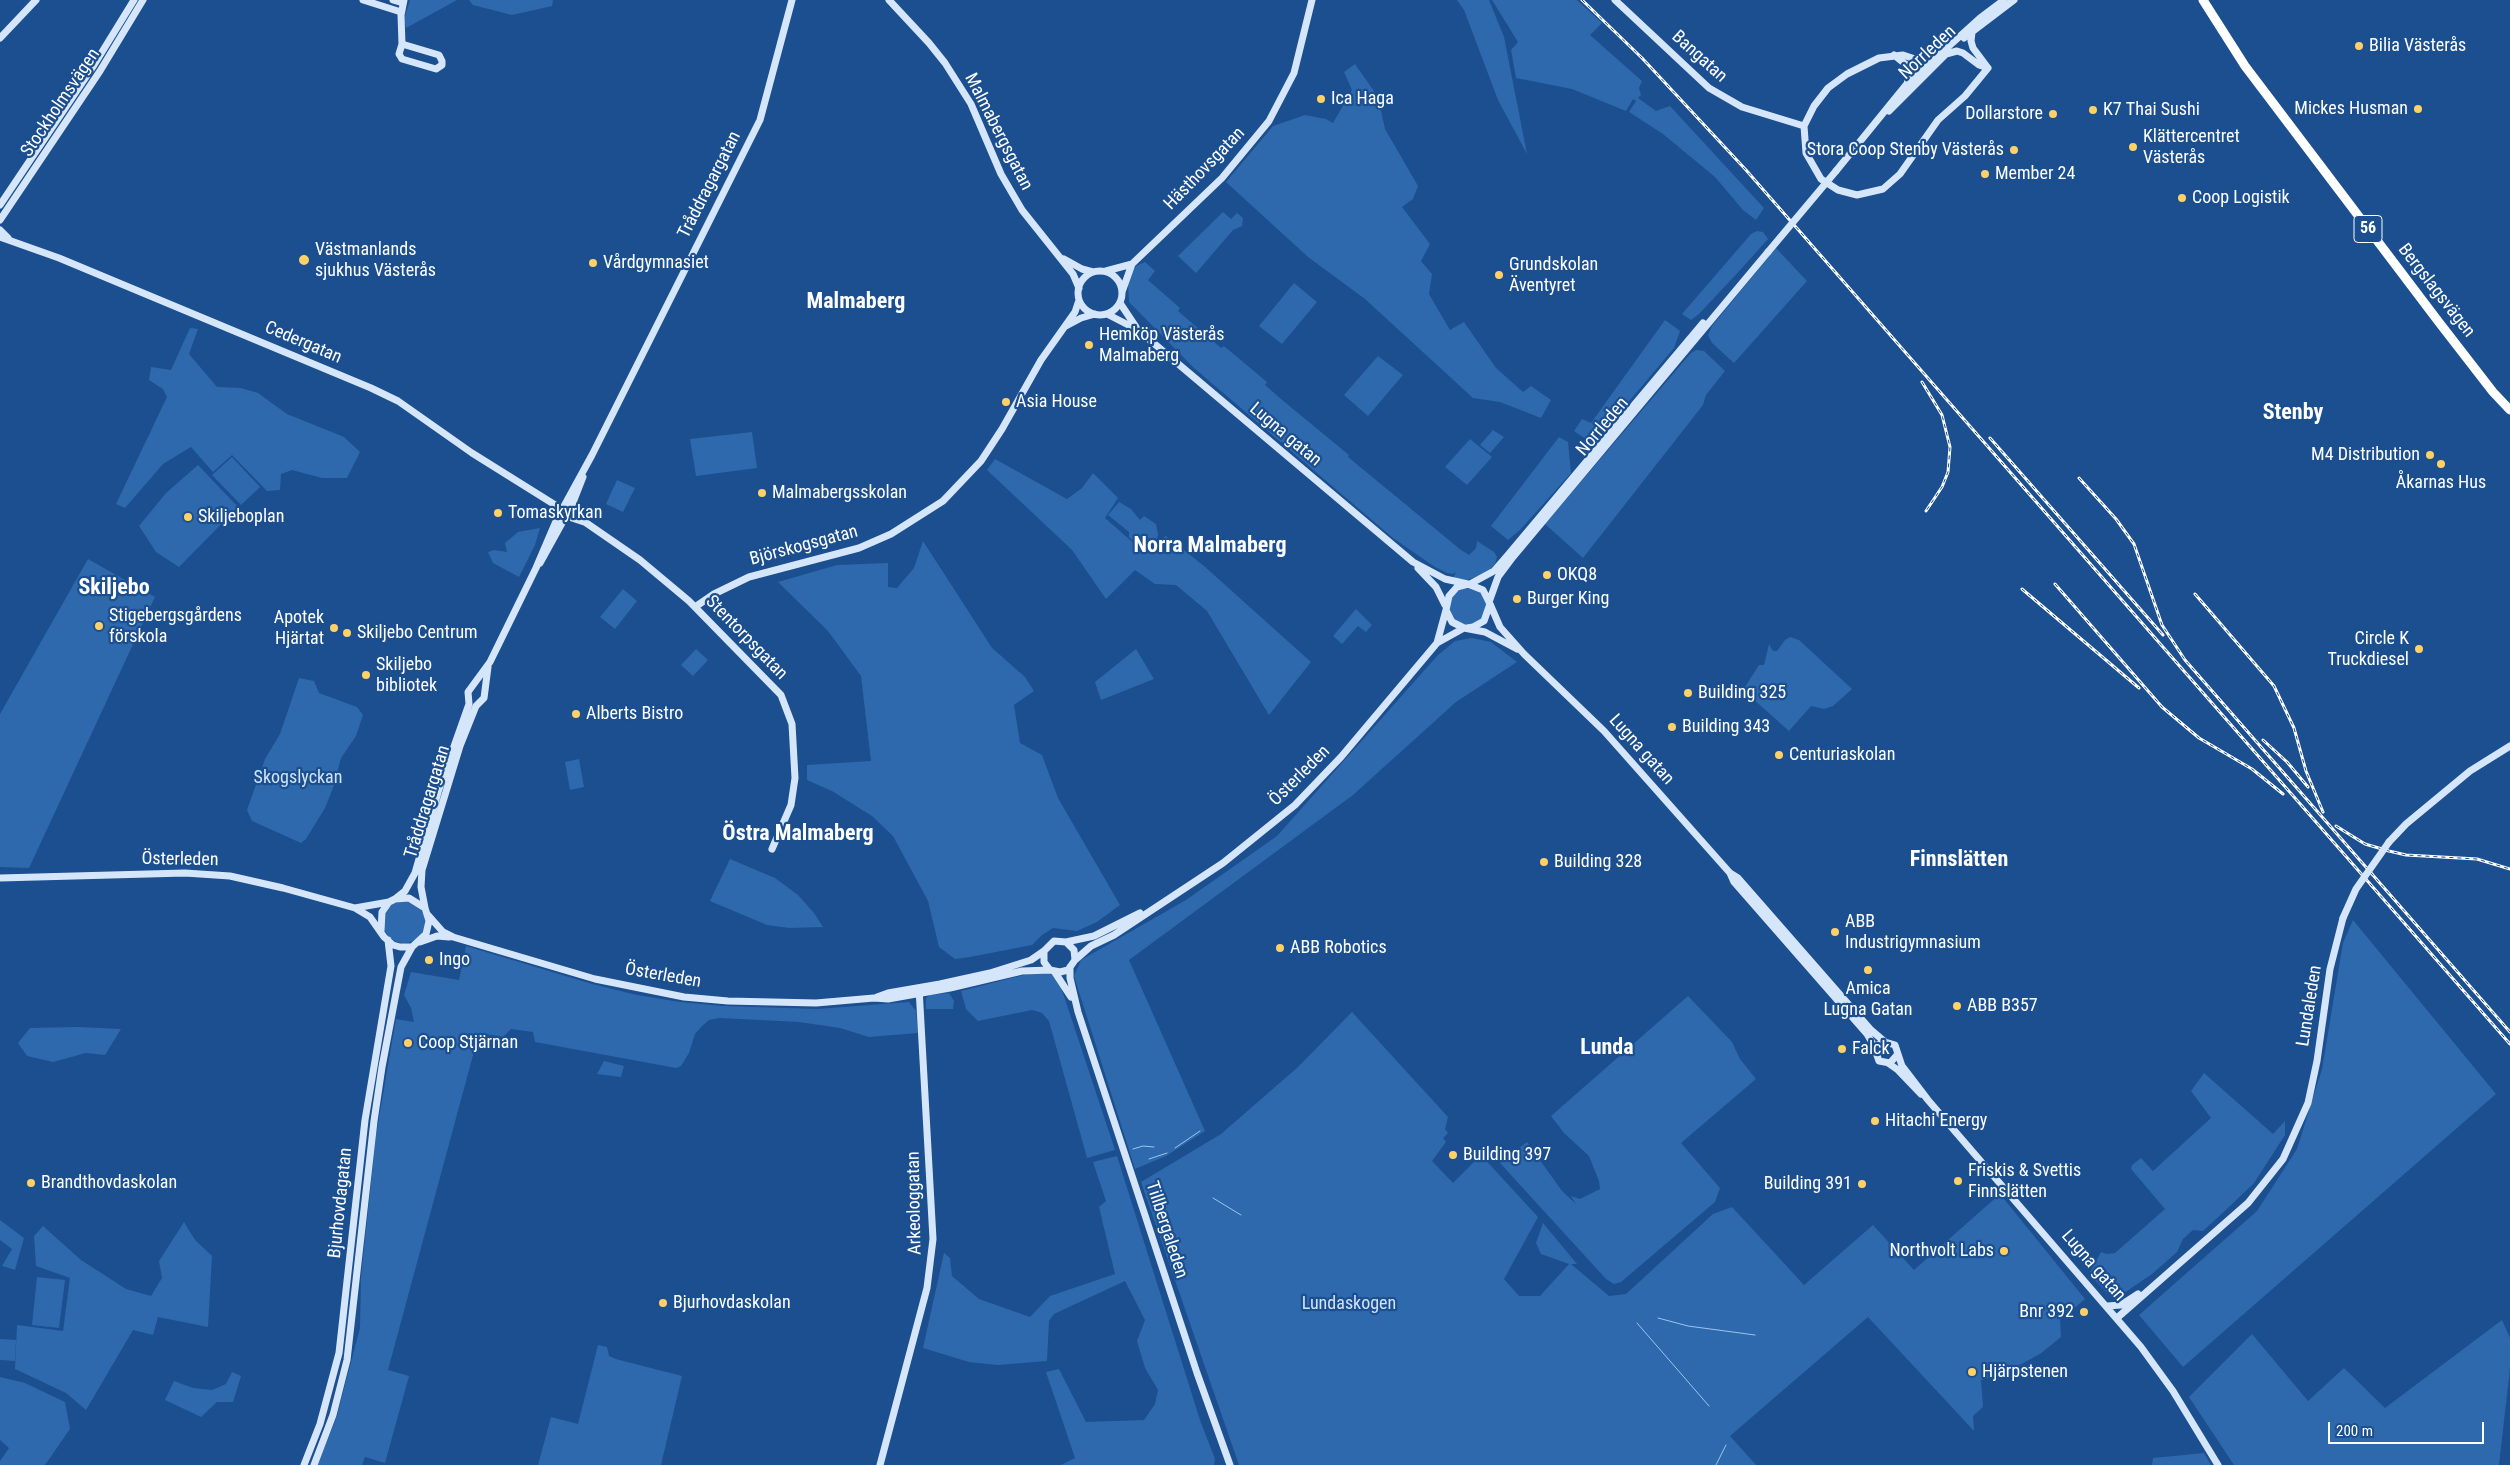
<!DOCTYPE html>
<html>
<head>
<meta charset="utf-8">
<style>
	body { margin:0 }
	#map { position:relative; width:2510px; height:1465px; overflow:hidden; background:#1b4f8f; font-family:"Roboto Condensed",sans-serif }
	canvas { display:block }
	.scale { position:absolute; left:2328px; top:1422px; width:156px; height:22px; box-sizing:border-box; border:2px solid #fff; border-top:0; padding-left:6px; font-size:15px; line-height:18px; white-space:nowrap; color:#fff; -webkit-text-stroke:4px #1b4f8f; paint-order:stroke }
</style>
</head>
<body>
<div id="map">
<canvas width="2510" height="1465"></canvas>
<div class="scale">200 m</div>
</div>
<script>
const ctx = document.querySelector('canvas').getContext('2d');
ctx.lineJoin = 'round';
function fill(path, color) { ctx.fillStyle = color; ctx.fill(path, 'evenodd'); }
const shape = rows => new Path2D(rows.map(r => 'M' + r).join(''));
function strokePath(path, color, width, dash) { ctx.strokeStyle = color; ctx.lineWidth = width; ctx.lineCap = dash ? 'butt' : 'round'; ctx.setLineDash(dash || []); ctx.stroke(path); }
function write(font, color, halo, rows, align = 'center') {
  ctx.font = font + ' "Roboto Condensed",sans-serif'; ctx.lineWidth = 4.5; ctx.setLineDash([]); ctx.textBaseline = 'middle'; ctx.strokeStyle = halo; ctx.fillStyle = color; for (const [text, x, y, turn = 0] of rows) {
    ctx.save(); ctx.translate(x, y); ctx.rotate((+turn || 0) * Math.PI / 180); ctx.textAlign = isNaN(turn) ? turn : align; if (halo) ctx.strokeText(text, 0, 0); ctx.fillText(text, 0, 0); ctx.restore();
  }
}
fill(shape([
	[410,0,457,0,406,28,404,19],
	[469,0,553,0,552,6,512,15,473,5],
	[1457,0,1489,0,1504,37,1527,154,1498,100,1464,10],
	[1492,0,1577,0,1602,23,1590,35,1642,81,1639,88,1641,95,1638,98,1656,111,1670,106,1764,208,1756,220,1743,210,1715,177,1663,134,1629,112,1636,101,1633,99,1626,111,1572,89,1516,78,1511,50,1518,42],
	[1355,64,1378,97,1385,129,1418,186,1413,199,1402,207,1430,244,1421,261,1432,274,1429,294,1450,330,1464,322,1496,368,1523,392,1531,386,1551,400,1541,418,1500,402,1473,398,1365,299,1308,257,1226,182,1273,126,1305,115,1326,119,1333,123,1352,90,1344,72],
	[1223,212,1231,219,1237,213,1243,218,1242,226,1233,230,1196,273,1178,256],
	[1757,231,1763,232,1768,239,1742,268,1699,314,1691,320,1682,314,1751,234],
	[1776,248,1807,281,1734,363,1712,343,1708,335,1712,326],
	[1145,262,1155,271,1148,280,1180,308,1178,311,1221,348,1224,346,1267,382,1265,385,1281,399,1349,455,1348,457,1461,550,1469,555,1476,548,1477,541,1494,552,1497,557,1495,564,1487,573,1467,580,1453,578,1456,572,1453,574,1447,573,1435,567,1393,538,1194,368,1129,302,1128,282,1130,275,1136,266],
	[1294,283,1317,302,1282,344,1259,326],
	[1665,320,1680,331,1674,348,1593,444,1574,431,1582,419,1591,423],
	[190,328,198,329,189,354,217,387,241,388,258,393,287,414,344,437,360,452,347,478,322,478,292,470,281,474,280,490,267,491,232,455,213,472,191,447,163,464,125,508,116,504,167,397,163,389,149,380,151,367,171,370],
	[1696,350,1704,351,1725,371,1706,395,1703,405,1583,558,1545,524,1690,354],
	[1378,356,1403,375,1368,416,1344,395],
	[1493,430,1504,437,1490,453,1480,445],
	[752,432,757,468,696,476,690,439],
	[1559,437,1568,442,1571,473,1520,530,1508,540,1491,526],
	[1470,439,1492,457,1467,485,1445,467],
	[232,457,260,487,241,505,212,475],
	[995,459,1067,499,1082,488,1093,473,1118,498,1105,518,1146,554,1129,537,1129,532,1108,515,1119,502,1131,509,1140,520,1144,516,1156,524,1158,534,1156,544,1166,536,1204,566,1311,662,1269,715,1207,611,1176,585,1155,584,1135,570,1106,599,1072,550,987,470],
	[198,465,238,507,179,567,156,552,139,526,166,493],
	[617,480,635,488,623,512,606,504],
	[540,528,535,545,519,577,493,563,488,552,494,550,507,552,505,543,518,532],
	[923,541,992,648,1025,677,1034,691,1014,705,1020,743,1042,755,1058,798,1120,905,1097,922,1077,931,1053,928,1042,935,1032,945,970,957,955,959,939,947,928,901,893,836,872,816,832,791,807,780,807,765,871,761,861,676,828,631,778,582,837,565,888,563,888,587,897,588,914,568],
	[88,559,155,597,29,868,0,867,0,714],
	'1449 607a19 19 0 1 1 38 0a19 19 0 1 1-38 0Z',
	[623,589,637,601,615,629,600,617],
	[1356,609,1372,625,1366,632,1358,626,1342,644,1333,636],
	[1790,637,1799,640,1852,689,1833,706,1824,709,1811,706,1789,731,1743,690,1759,665,1764,665,1769,644,1773,651,1777,651,1785,640],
	[1472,638,1491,642,1517,662,1456,702,1353,795,1129,960,1205,1131,1166,1156,1135,1169,1074,976,1081,960,1186,900,1277,836,1438,655,1455,641],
	[696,649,708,660,693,676,681,665],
	[1136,649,1154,679,1101,700,1095,682],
	[299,678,314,681,319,693,357,707,363,715,356,736,341,758,333,788,325,808,306,839,301,843,252,821,247,810,265,759,280,734],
	[579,759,584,787,570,790,565,762],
	[730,859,775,878,798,895,814,913,823,927,789,928,767,925,710,901],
	'383 922a21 21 0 1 1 42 0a21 21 0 1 1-42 0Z',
	[2353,920,2496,1094,2183,1367,2139,1315,2257,1211,2297,1149,2322,1069,2343,943],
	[466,946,592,984,637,995,680,1002,722,1006,817,1009,909,1002,916,1011,918,1033,869,1037,840,1028,799,1022,720,1018,709,1020,702,1026,695,1034,689,1053,681,1066,676,1068,535,1042,533,1032,511,1029,503,1037,479,1033,388,1370,409,1376,385,1463,365,1457,362,1465,317,1465,336,1419,360,1328,361,1277,376,1135,396,1019,414,1022,411,1008,404,995,411,972,459,980],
	[1039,971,1056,975,1059,981,1115,1150,1087,1158,1049,1021,1042,1013,1032,1010,978,1021,966,1009,961,991],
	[949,993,954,1001,953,1009,926,1009,926,998,930,995],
	[1688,996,1732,1042,1740,1059,1756,1079,1681,1143,1720,1188,1715,1202,1621,1282,1614,1284,1606,1279,1500,1163,1527,1142,1562,1191,1576,1204,1571,1196,1580,1199,1600,1189,1599,1181,1589,1156,1564,1133,1551,1116],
	[1352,1012,1448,1117,1445,1129,1448,1133,1443,1138,1446,1142,1432,1161,1453,1183,1481,1155,1538,1217,1504,1279,1519,1296,1540,1296,1569,1264,1541,1254,1536,1243,1543,1223,1577,1264,1571,1264,1609,1296,1626,1294,1713,1214,1732,1207,1804,1285,1873,1225,1914,1270,2000,1194,2085,1299,2060,1320,2061,1337,2040,1354,2003,1374,1981,1380,1983,1407,1973,1416,1974,1431,1868,1317,1730,1436,1756,1465,1239,1465,1141,1182,1221,1134,1298,1067],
	[78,1027,121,1029,105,1055,86,1053,53,1062,27,1056,18,1043,30,1028],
	[604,1061,624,1066,621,1077,597,1074],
	[2204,1073,2273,1134,2285,1121,2285,1135,2254,1183,2230,1206,2203,1231,2193,1230,2183,1239,2177,1252,2152,1274,2114,1300,2089,1274,2101,1252,2107,1254,2115,1253,2165,1209,2131,1169,2132,1165,2141,1158,2153,1171,2211,1118,2191,1091],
	[1117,1156,1200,1420,1215,1459,1214,1465,1061,1465,1075,1458,1046,1372,1059,1369,1086,1422,1144,1420,1155,1404,1158,1390,1145,1368,1137,1341,1145,1320,1125,1281,1054,1314,1049,1321,1047,1361,998,1365,969,1362,923,1348,944,1253,950,1258,952,1276,979,1299,1030,1317,1050,1296,1115,1274,1099,1207,1106,1201,1093,1162],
	[0,1220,24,1238,15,1270,2,1266,12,1249,0,1240],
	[184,1222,195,1240,212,1256,208,1327,158,1317,153,1335,133,1330,86,1410,66,1393,15,1369,17,1325,63,1331,70,1278,36,1266,34,1236,43,1226,81,1260,126,1289,151,1296,162,1278,159,1261],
	[37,1277,65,1280,59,1328,32,1325],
	[2502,1320,2510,1338,2510,1368,2499,1465,2234,1465,2189,1397,2252,1334,2308,1401,2344,1368,2385,1408],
	[0,1339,16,1340,15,1361,0,1360],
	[598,1345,607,1347,609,1356,616,1359,682,1376,661,1465,538,1465,551,1417,578,1424],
	[232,1372,241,1376,233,1402,217,1402,201,1417,165,1400,174,1381,193,1388,212,1390,226,1384],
	[0,1377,25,1383,65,1402,70,1429,45,1465,0,1465,0,1461,9,1448,0,1440],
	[2204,1453,2211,1465,2152,1465,2153,1458]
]), '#2e69ad');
strokePath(shape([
	[1175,1148,1200,1131],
	[1133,1149,1143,1146,1154,1147],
	[1149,1159,1167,1153],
	[1213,1198,1241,1215],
	[1658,1318,1688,1326,1755,1335],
	[1637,1323,1709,1406],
	[1716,1465,1726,1445]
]), '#9cc4f0', 1);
strokePath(shape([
	[363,0,401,12],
	[393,0,403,3],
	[889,0,929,43,945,63,971,104,1001,174,1022,210,1073,274,1079,288],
	[1615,0,1709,88,1742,107,1804,126],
	[1972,32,1971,41,1973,48,1988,68],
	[0,38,36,0],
	[1964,38,2014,0],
	[402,44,439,55,442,61,442,65,436,69,402,59,399,54,402,44],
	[402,44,401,15,404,0],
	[1946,54,1957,51,1963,53,1979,65,1988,68],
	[1894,55,1909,67,1910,73,1907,84],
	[1932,61,1915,59,1903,55,1879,58,1847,74,1828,88,1814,106,1804,126,1806,153,1821,179,1838,190,1857,195,1883,189,1900,174,1938,120,1965,96,1988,68],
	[1889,111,1945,55],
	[1836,171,1906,85,1980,18,2004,0],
	[0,205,94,65,134,0],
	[0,220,100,71,143,0],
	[0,230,8,238],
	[0,237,59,258,371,388,398,401,472,453,568,513,572,518,584,522],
	[1064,259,1082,269,1093,272],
	[1106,271,1132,264],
	'1078 293a22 22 0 1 1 44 0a22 22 0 1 1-44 0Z',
	[1122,292,1132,264,1222,178,1269,121,1294,73,1312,0],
	[1120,303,1136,327],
	[1107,314,1138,330,1413,562,1445,579,1468,584],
	[1066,326,1081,318,1095,314],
	[582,520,640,560,689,601,781,695,792,724,795,778,791,805,772,849],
	[540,563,572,505,583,477],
	[1418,568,1436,587,1445,605],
	[1470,584,1494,571,1507,556,1703,323],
	[1489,602,1498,577,1513,557,1768,252],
	[1490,604,1500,627,1524,654,1604,731,1730,873,1738,878,1871,1030,1885,1042],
	[695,607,714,594,749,577,859,548,891,534,943,501,981,461,1002,429,1041,360,1075,312,1079,300],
	[1467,628,1473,627,1484,621,1490,604,1483,590,1468,584,1457,587,1449,596,1446,610,1452,622,1464,628,1485,632,1517,649],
	[1437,643,1464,628],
	[2389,842,2406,824,2470,771,2510,746],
	[1730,873,1734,882,1867,1034,1873,1044,1879,1061,1890,1063,1897,1055],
	[0,878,185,873,230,876,283,888,355,908,370,917,384,937,393,945,400,947,412,947,426,934,429,921,425,908,409,898,395,899,389,902,382,912,381,931],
	[395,899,405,891,415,873,439,789,469,704,468,692,490,662,536,568,557,519,592,455,760,120,792,0],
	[355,908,389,902],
	[425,908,421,887,422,870,460,746,476,706,484,698,488,667],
	[428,915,443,932,453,937,595,979,684,997,728,1001,816,1003,874,998,888,999,950,988,1022,971,1050,970],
	[420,942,437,936,449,937],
	[1066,942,1094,936,1140,913],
	[1075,960,1074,950,1066,942,1054,941,1044,951,1044,962,1050,970,1060,972,1068,970,1075,960,1091,946,1114,935,1223,863,1295,805,1341,757,1437,643,1446,610],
	[1070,967,1070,978,1078,1012,1197,1373,1230,1465],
	[1054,971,1071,997],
	[877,997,888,993,940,984,990,973,1031,960,1044,951],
	[1876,1050,1879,1044,1885,1042,1895,1045,1902,1066,1928,1100,2141,1347,2173,1391,2218,1465],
	[1888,1063,1898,1070,1921,1094],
	[2107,1306,2121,1305,2138,1294],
	[2117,1318,2248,1203,2283,1159,2308,1103,2317,1061,2330,969,2343,918],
	[304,1465,320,1424,339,1353,365,1120,391,966,388,940],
	[314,1465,333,1415,347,1360,374,1121,382,1067,401,967,412,947],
	[880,1465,927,1288,933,1239,919,988]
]), '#d6e6fa', 7);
strokePath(shape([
	[2203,0,2245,66,2438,321,2493,392,2510,410]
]), '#fff', 9);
const rail = shape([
	[1582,0,1642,58,1746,170,2510,1044],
	[1922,382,1942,415,1950,447,1948,472,1942,487,1926,511],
	[1990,438,2163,635],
	[2079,478,2116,519,2134,544,2162,625,2185,660,2510,1032],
	[2055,584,2162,707,2199,738,2252,769,2283,794],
	[2022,589,2139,688],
	[2195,594,2274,686,2294,728,2306,771,2323,812],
	[2263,740,2287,762,2308,787],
	[2336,826,2365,844,2389,851,2406,855,2477,859,2510,869]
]);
strokePath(rail, '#fff', 3);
strokePath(rail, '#1b4f8f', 1, [4]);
strokePath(shape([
	[1768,252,1836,171],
	[2343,918,2356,889,2389,842]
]), '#d6e6fa', 7);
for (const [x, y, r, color] of [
	[2359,46,5,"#ffd166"],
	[1321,99,5,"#ffd166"],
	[2418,109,5,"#ffd166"],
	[2093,110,5,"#ffd166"],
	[2053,114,5,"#ffd166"],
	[2133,147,5,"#ffd166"],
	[2014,150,5,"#ffd166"],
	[1985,174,5,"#ffd166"],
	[2182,198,5,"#ffd166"],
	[304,260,6,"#ffd166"],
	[593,263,5,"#ffd166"],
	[1499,275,5,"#ffd166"],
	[1089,345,5,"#ffd166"],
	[1006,402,5,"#ffd166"],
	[2430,455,5,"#ffd166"],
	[2441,464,5,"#ffd166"],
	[762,493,5,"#ffd166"],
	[498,513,5,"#ffd166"],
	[188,517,5,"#ffd166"],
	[1547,575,5,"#ffd166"],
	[1517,599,5,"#ffd166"],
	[99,626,5,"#ffd166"],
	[334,628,5,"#ffd166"],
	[347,633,5,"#ffd166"],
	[2419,649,5,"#ffd166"],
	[366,675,5,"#ffd166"],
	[1688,693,5,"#ffd166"],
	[576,714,5,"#ffd166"],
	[1672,727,5,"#ffd166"],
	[1779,755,5,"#ffd166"],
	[1544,862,5,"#ffd166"],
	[1835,932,5,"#ffd166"],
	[1280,948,5,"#ffd166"],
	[429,960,5,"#ffd166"],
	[1868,970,5,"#ffd166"],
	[1957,1006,5,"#ffd166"],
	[408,1043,5,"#ffd166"],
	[1842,1049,5,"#ffd166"],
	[1875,1121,5,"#ffd166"],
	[1453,1155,5,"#ffd166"],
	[1958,1181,5,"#ffd166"],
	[31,1183,5,"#ffd166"],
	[1862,1184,5,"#ffd166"],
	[2004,1251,5,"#ffd166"],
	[663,1303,5,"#ffd166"],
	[2084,1312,5,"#ffd166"],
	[1972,1372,5,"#ffd166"]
]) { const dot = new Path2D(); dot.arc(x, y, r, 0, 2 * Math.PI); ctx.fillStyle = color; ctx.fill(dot); strokePath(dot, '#1b4f8f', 2); }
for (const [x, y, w] of [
	[2368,229,28]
]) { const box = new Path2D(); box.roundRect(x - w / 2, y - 13.5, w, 27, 4); ctx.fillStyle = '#1b4f8f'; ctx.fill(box); strokePath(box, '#fff', 1); }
write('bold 16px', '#fff', null, [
	["56",2368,229]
]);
write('18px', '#fff', '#1b4f8f', [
	["Bilia Västerås",2369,46],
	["Ica Haga",1331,99],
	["Mickes Husman",2408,109,"right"],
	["K7 Thai Sushi",2103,110],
	["Dollarstore",2043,114,"right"],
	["Klättercentret",2143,137],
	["Västerås",2143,158],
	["Stora Coop Stenby Västerås",2004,150,"right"],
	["Member 24",1995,174],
	["Coop Logistik",2192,198],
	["Västmanlands",315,250],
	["sjukhus Västerås",315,271],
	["Vårdgymnasiet",603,263],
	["Grundskolan",1509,265],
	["Äventyret",1509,286],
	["Hemköp Västerås",1099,335],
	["Malmaberg",1099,356],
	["Asia House",1016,402],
	["M4 Distribution",2420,455,"right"],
	["Åkarnas Hus",2441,483,"center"],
	["Malmabergsskolan",772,493],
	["Tomaskyrkan",508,513],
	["Skiljeboplan",198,517],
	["OKQ8",1557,575],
	["Burger King",1527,599],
	["Stigebergsgårdens",109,616],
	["förskola",109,637],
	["Apotek",324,618,"right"],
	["Hjärtat",324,639,"right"],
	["Skiljebo Centrum",357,633],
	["Circle K",2409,639,"right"],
	["Truckdiesel",2409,660,"right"],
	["Skiljebo",376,665],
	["bibliotek",376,686],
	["Building 325",1698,693],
	["Alberts Bistro",586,714],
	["Building 343",1682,727],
	["Centuriaskolan",1789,755],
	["Building 328",1554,862],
	["ABB",1845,922],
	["Industrigymnasium",1845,943],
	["ABB Robotics",1290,948],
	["Ingo",439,960],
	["Amica",1868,989,"center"],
	["Lugna Gatan",1868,1010,"center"],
	["ABB B357",1967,1006],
	["Coop Stjärnan",418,1043],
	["Falck",1852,1049],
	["Hitachi Energy",1885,1121],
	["Building 397",1463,1155],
	["Friskis & Svettis",1968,1171],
	["Finnslätten",1968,1192],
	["Brandthovdaskolan",41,1183],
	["Building 391",1852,1184,"right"],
	["Northvolt Labs",1994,1251,"right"],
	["Bjurhovdaskolan",673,1303],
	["Bnr 392",2074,1312,"right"],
	["Hjärpstenen",1982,1372]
], 'left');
write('18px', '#fff', '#1b4f8f', [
	["Norrleden",1928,53,-43],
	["Bangatan",1699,57,42],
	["Stockholmsvägen",61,103,-56],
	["Malmabergsgatan",998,132,63],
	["Hästhovsgatan",1205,169,-46],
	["Tråddragargatan",710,185,-63],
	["Bergslagsvägen",2436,291,52],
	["Cedergatan",303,343,23],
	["Norrleden",1603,427,-50],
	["Lugna gatan",1285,435,40],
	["Björskogsgatan",804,546,-15],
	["Stentorpsgatan",746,638,46],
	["Lugna gatan",1641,750,48],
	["Österleden",1300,776,-45],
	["Tråddragargatan",428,802,-73],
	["Österleden",180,860,1],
	["Österleden",663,976,10],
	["Lundaleden",2310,1006,-81],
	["Bjurhovdagatan",341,1203,-84],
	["Arkeologgatan",915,1203,-91],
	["Tillbergaleden",1166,1230,72],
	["Lugna gatan",2093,1266,49]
]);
write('18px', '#cfe3fa', '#1b4f8f', [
	["Skogslyckan",298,778],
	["Lundaskogen",1349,1304]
]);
write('bold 22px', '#fff', '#1b4f8f', [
	["Malmaberg",856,302],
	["Stenby",2293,413],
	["Norra Malmaberg",1210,546],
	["Skiljebo",114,588],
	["Östra Malmaberg",798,834],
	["Finnslätten",1959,860],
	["Lunda",1607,1048]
]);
</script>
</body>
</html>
